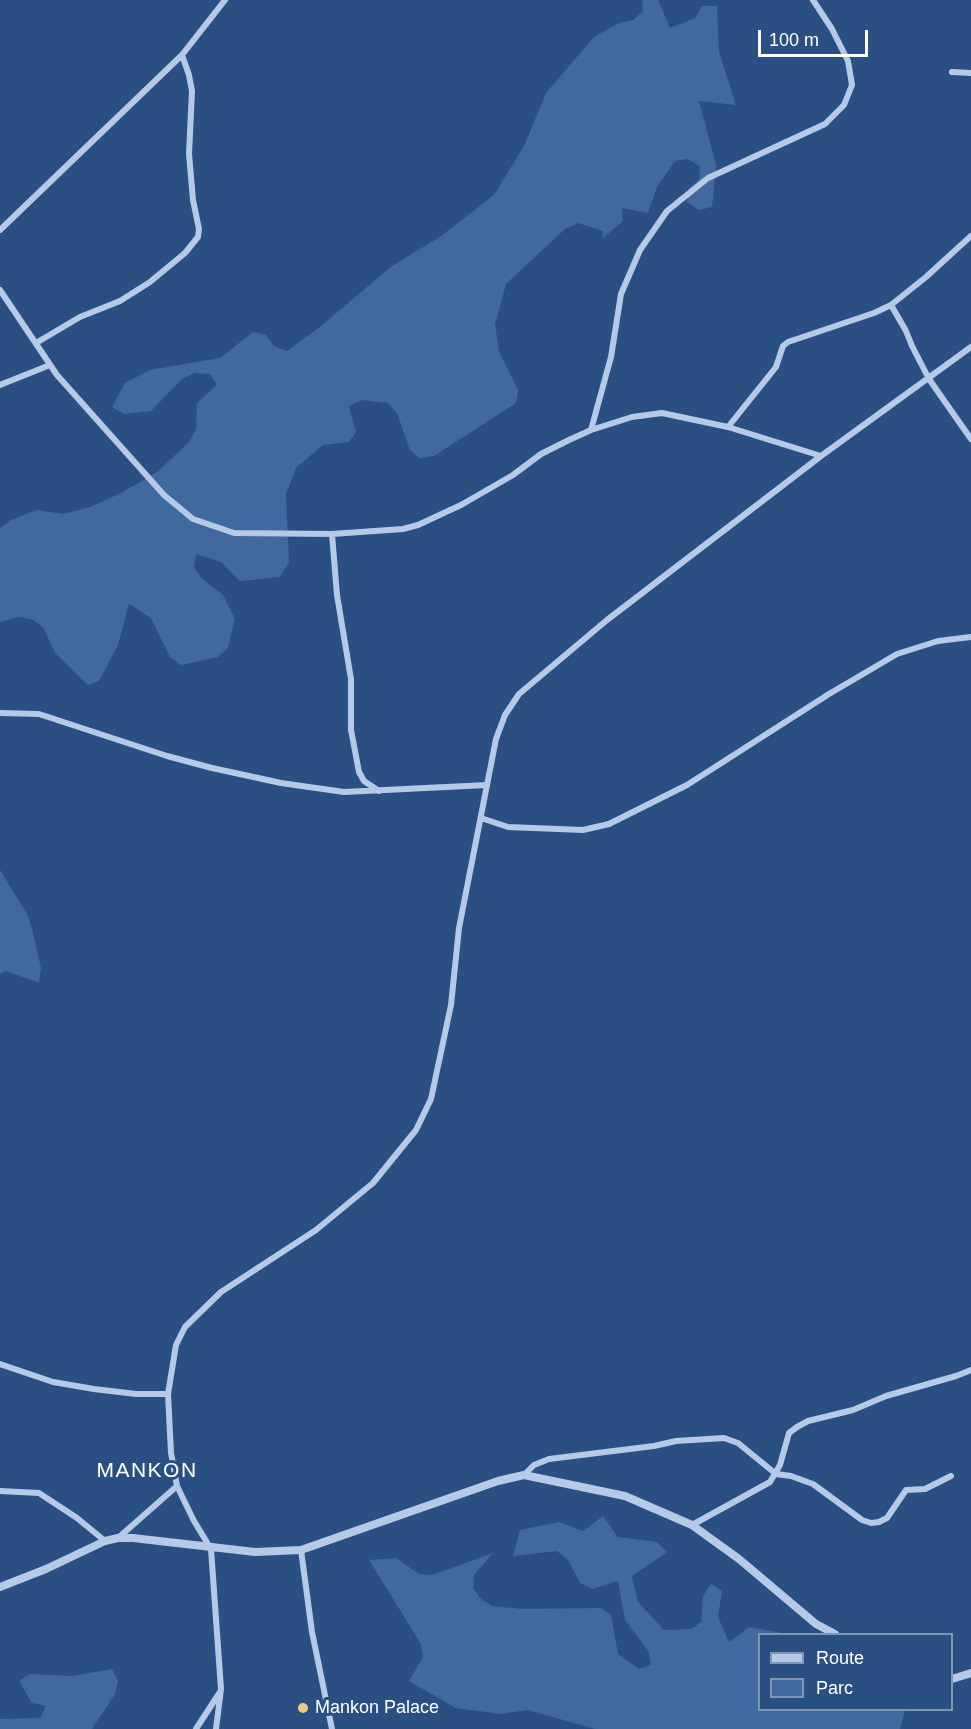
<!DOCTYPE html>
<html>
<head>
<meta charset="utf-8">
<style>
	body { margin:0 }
	#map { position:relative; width:971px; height:1729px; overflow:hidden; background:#2a5083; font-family:Arial,sans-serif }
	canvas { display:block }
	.legend { position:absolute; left:758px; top:1633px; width:195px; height:78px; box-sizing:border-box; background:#2a5083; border:2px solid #7f96b5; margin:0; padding:8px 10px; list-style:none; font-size:18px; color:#fff }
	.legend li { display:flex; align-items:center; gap:12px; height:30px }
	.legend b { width:30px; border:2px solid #7f96b5 }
	.scale { position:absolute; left:758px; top:30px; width:110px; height:27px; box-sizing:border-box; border:3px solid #fff; border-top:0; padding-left:8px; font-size:18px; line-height:21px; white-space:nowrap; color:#fff; -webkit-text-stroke:4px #2a5083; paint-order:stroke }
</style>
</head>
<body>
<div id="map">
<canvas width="971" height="1729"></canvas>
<ul class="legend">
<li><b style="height:8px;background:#b4cae6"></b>Route</li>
<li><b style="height:16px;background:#3f699f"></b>Parc</li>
</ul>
<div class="scale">100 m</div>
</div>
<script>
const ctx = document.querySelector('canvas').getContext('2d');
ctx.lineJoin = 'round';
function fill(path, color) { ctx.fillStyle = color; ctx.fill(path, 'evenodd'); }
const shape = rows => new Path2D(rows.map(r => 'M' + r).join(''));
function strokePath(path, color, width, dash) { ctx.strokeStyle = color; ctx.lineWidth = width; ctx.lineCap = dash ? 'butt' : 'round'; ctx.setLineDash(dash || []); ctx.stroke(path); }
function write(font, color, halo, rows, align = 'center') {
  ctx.font = font + ' Arial,sans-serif'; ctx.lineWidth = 6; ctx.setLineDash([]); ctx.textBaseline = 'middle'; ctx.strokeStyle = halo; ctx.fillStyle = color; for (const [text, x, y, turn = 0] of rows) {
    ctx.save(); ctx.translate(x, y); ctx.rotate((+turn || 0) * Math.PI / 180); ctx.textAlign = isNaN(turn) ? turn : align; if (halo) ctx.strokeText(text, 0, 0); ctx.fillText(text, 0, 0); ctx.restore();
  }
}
fill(shape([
	[642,0,658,0,670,28,695,18,702,6,717,6,719,52,736,105,699,101,716,165,712,207,699,210,687,202,688,189,699,180,700,166,687,159,675,161,657,187,648,213,622,208,623,221,602,239,603,231,578,223,565,229,506,284,495,324,499,352,518,390,516,403,434,456,420,458,410,450,397,413,388,403,362,400,349,406,356,432,349,442,323,445,296,468,286,494,289,562,280,577,240,581,221,562,196,554,194,567,201,578,223,595,235,619,228,648,218,657,181,665,170,657,151,618,129,604,118,645,99,681,88,685,55,653,43,627,31,619,18,617,0,622,0,528,11,520,37,510,64,514,90,507,121,493,157,472,188,443,196,430,197,403,217,385,210,374,195,373,183,378,151,411,124,414,112,407,125,383,150,370,220,358,253,332,266,335,274,346,287,351,321,326,392,266,441,236,494,195,524,146,546,93,594,37,619,23,633,20,643,11],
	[0,870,27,914,32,928,41,968,39,983,6,971,0,974],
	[603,1516,618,1537,657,1542,667,1552,632,1576,638,1602,664,1630,691,1629,701,1622,703,1596,711,1584,722,1591,718,1617,729,1642,749,1627,788,1634,760,1634,760,1710,905,1710,900,1729,595,1729,528,1710,500,1714,456,1708,409,1681,423,1657,421,1644,369,1560,396,1558,419,1574,432,1575,493,1553,474,1575,473,1588,481,1599,492,1606,523,1609,601,1608,611,1615,618,1654,639,1669,651,1665,649,1652,625,1620,618,1581,592,1589,580,1583,568,1560,557,1551,513,1556,520,1530,559,1522,583,1531],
	[112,1669,118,1681,115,1694,92,1729,0,1729,0,1719,40,1718,46,1706,32,1703,19,1681,30,1674,72,1676]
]), '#3f699f');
strokePath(shape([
	[952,72,971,73],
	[0,230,182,55,225,0],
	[0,290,57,375,164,495,193,519,234,533,332,534,403,529,418,525,461,505,513,475,541,454,569,440,591,430,632,417,662,413,728,427,821,456],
	[891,305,906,331,912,346,929,379,971,439],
	[36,343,80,317,120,301,150,282,185,253,198,237,199,229,193,200,189,154,192,91,189,75,182,55],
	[0,385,50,365],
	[728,427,776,367,783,346,788,342,874,313,891,305,926,277,971,236],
	[591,430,611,357,621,294,640,250,667,211,708,178,825,124,844,105,852,85,848,61,832,29,813,0],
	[332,534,337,595,351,679,351,730,359,772,364,781,379,791],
	[0,713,39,714,167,756,212,768,281,783,344,792,487,785],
	[481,818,508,827,583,830,609,824,687,785,829,694,897,654,938,641,971,637],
	[0,1364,53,1382,94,1389,136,1394,168,1394],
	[524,1475,534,1465,549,1459,654,1446,676,1441,724,1438,738,1443,776,1474,791,1476,813,1484,862,1520,871,1523,879,1522,887,1518,906,1490,925,1489,951,1476],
	[0,1491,39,1493,77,1518,105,1541],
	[692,1525,770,1482,780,1465,789,1433,797,1427,808,1421,853,1410,886,1396,956,1376,971,1370],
	[118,1538,177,1486],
	[301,1550,312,1632,332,1729],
	[196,1729,220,1692],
	[216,1729,221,1689,211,1549,194,1521,177,1486,171,1453,168,1394,176,1345,185,1327,221,1292,316,1230,373,1183,416,1130,431,1099,451,1005,459,928,496,739,505,715,519,694,607,620,821,456,971,347]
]), '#b4cae6', 6);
strokePath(shape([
	[0,1587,46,1569,105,1541,118,1538,133,1538,255,1552,301,1550,498,1481,524,1475,625,1496,692,1525,739,1559,816,1624,835,1634],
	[952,1679,971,1673]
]), '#b4cae6', 8);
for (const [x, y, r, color] of [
	[303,1708,6,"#edcd7b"]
]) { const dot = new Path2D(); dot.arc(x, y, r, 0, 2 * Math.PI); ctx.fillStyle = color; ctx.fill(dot); strokePath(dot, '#2a5083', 2); }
write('18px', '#fff', '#2a5083', [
	["Mankon Palace",315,1708]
], 'left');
ctx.letterSpacing = '1.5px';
write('21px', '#fff', '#2a5083', [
	["MANKON",147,1471]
]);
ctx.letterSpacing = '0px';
</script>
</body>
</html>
